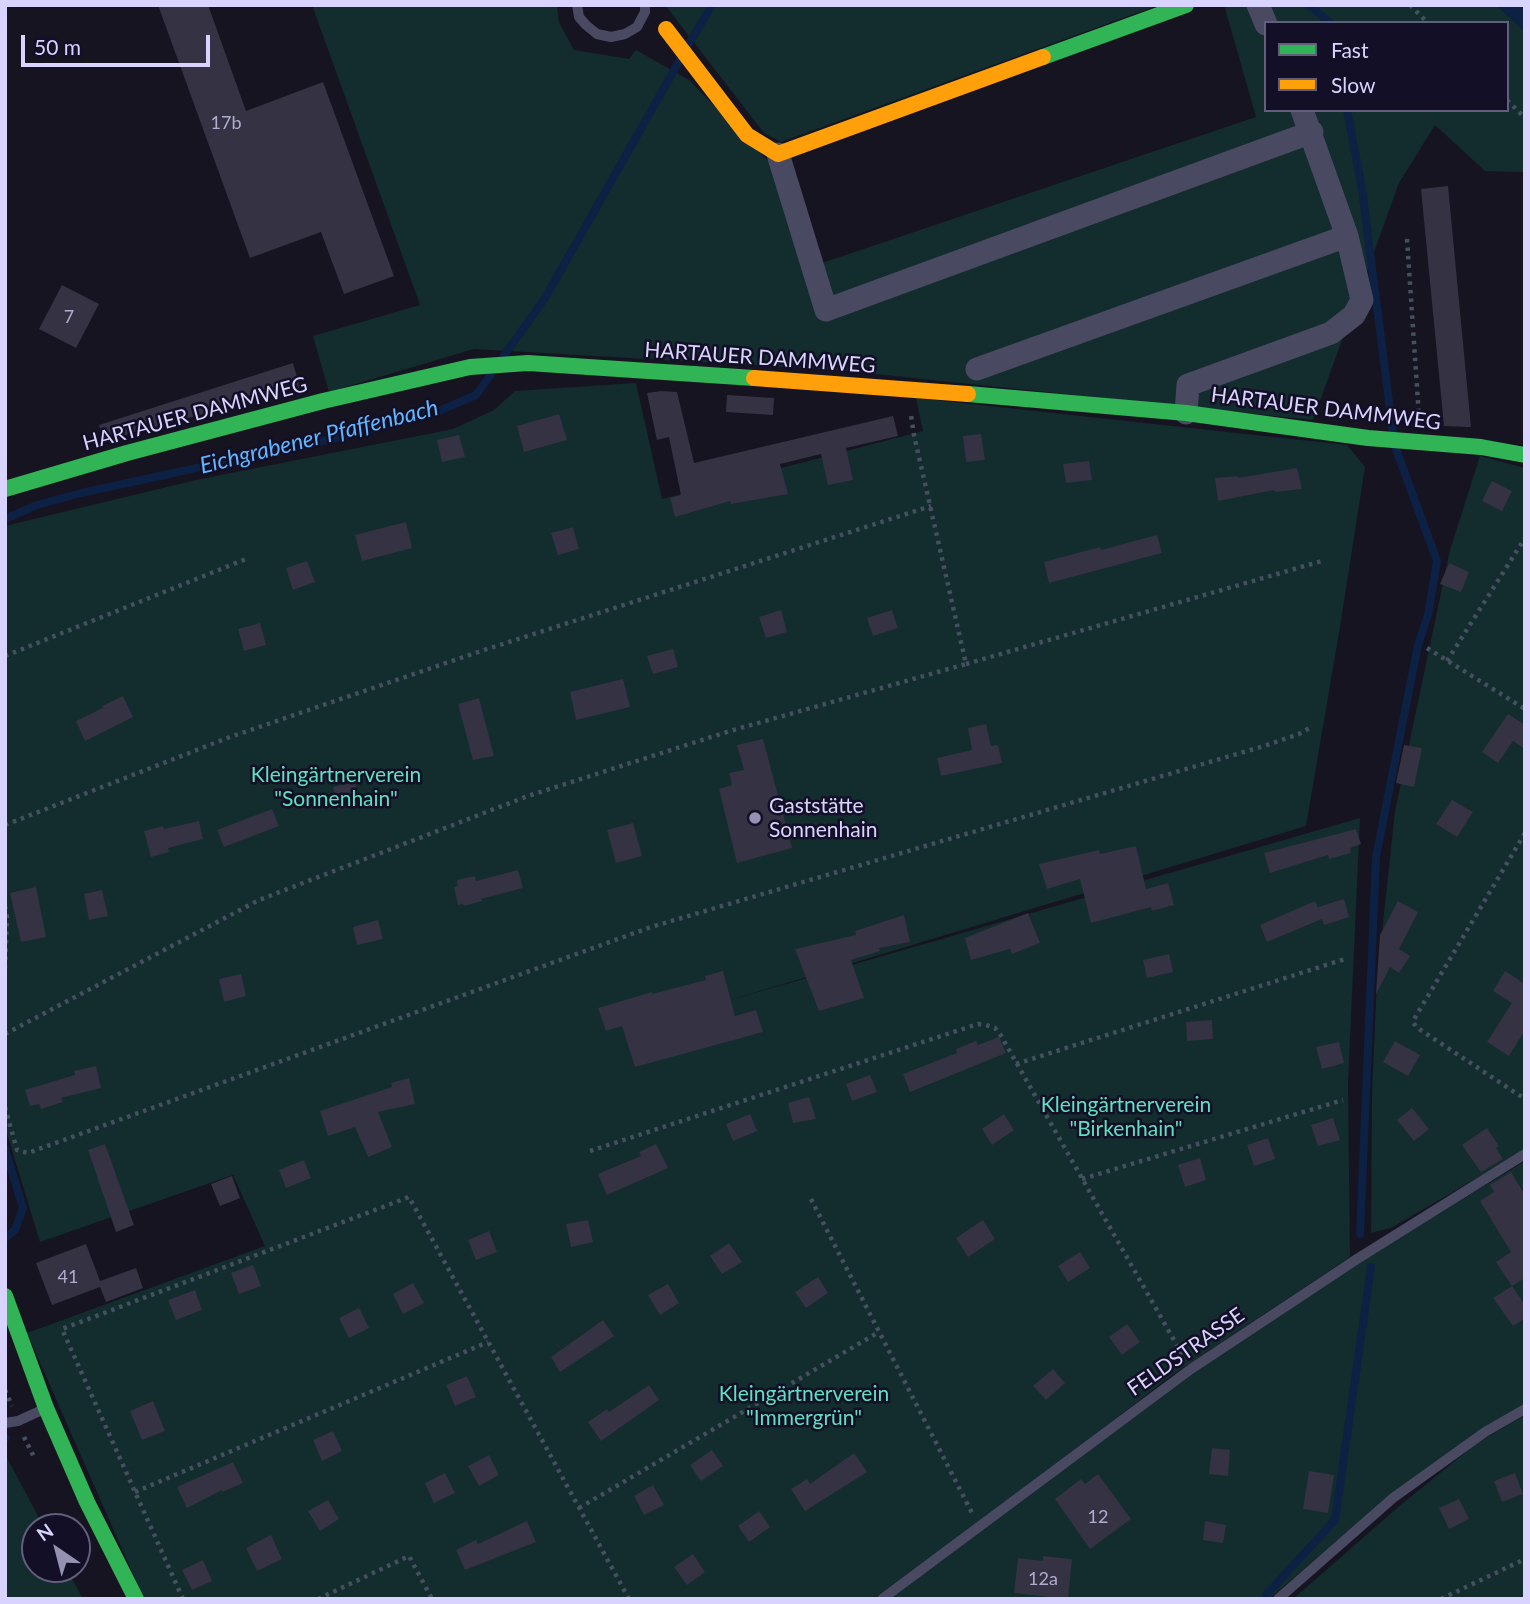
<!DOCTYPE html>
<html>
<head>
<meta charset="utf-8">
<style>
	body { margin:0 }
	#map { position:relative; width:1530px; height:1604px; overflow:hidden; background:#161421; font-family:Lato,sans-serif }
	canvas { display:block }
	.frame { position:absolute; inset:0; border:7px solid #d9d4ff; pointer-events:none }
	.legend { position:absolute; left:1264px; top:21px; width:245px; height:91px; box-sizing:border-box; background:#130f26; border:2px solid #625e7d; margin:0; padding:9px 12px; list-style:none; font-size:21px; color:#d9d4ff }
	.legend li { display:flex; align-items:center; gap:14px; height:35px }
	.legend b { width:35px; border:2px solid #625e7d }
	.north { position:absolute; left:21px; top:1513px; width:70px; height:70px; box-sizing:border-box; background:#130f26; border:2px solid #625e7d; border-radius:50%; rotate:325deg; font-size:19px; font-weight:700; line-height:28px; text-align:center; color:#d9d4ff }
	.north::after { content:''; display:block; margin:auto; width:24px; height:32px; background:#9591b1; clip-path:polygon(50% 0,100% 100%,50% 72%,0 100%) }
	.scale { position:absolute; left:21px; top:35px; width:189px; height:32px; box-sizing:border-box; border:4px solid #d9d4ff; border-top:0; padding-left:9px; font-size:21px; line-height:24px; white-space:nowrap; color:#d9d4ff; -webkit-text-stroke:5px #130f26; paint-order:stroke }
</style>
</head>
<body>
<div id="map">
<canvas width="1530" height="1604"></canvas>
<div class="frame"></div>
<ul class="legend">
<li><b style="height:9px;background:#30b455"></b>Fast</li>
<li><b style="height:9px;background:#ff9f0a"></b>Slow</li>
</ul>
<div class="north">N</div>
<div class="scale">50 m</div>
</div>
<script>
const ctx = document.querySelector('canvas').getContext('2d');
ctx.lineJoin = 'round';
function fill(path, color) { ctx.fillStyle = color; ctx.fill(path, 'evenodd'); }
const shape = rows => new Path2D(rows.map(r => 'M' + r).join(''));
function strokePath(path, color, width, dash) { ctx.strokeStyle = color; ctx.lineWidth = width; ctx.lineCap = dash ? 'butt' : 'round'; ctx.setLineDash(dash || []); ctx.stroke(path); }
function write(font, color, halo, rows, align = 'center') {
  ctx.font = font + ' Lato,sans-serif'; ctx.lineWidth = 5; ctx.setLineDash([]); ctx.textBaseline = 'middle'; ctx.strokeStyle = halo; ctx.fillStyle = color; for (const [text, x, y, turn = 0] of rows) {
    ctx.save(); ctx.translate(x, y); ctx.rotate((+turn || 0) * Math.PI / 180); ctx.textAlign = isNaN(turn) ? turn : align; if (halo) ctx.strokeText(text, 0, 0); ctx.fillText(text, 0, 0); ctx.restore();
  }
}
fill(shape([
	[312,5,557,5,559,22,574,50,629,59,636,50,689,80,773,166,804,269,1256,117,1224,5,1496,5,1525,31,1525,172,1485,171,1435,125,1399,183,1313,420,837,370,474,349,329,392,313,336,420,305],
	[1266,23,1507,23,1507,110,1266,110],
	[665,5,1159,5,781,142,764,133],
	[636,383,662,499,923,431,916,398,1347,445,1365,467,1340,627,1306,826,727,1001,1360,818,1348,1083,1350,1257,1168,1378,1049,1471,873,1599,144,1599,27,1333,265,1246,233,1175,40,1242,5,1127,5,526,196,480,453,429,494,410,515,391],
	[1480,456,1525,468,1525,1150,1391,1228,1371,1233,1372,1093,1377,979,1395,811,1450,550],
	[1525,1161,1525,1406,1391,1495,1269,1599,889,1599,1199,1369,1368,1257],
	[1525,1415,1525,1599,1293,1599,1397,1508,1477,1443],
	[5,1454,44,1527,35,1527,35,1569,67,1569,83,1599,5,1599]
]), '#132c2d');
fill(shape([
	[1496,5,1525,5,1525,31]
]), '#0d2144');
strokePath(shape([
	[1309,5,1330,23],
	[687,47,712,5],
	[1347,110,1362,189,1393,433],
	[503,357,545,298,681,58],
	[5,519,37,505,81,493,345,436,434,413,476,395,492,373],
	[5,1149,23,1208,15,1230,5,1238],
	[1360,1234,1376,857,1418,645,1428,615,1437,561,1396,449],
	[5,1439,6,1438],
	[1266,1595,1335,1520,1371,1267]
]), '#0d2144', 8);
fill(shape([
	[158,5,208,5,246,111,323,82,394,276,344,294,321,232,250,258],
	[1448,186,1471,427,1467,427,1444,426,1421,189],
	[62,285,99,304,76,348,39,329],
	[293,363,300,388,103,441,99,425],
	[661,391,677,392,694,463,893,416,898,436,846,448,853,480,828,485,821,454,780,464,788,494,731,504,730,501,675,517,670,498,681,495,669,437,657,440,647,393],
	[727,395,774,398,773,415,726,412],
	[559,414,567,440,524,452,517,426],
	[981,434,985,460,966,462,963,436],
	[459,435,465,457,442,462,437,440],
	[1089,461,1092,480,1066,483,1063,464],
	[1297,468,1302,489,1275,492,1274,490,1218,501,1215,478,1238,476,1238,478],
	[1492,481,1512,491,1502,511,1482,501],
	[406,522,412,548,362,561,355,535],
	[573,527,579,549,558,555,551,533],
	[1157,535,1162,553,1049,583,1044,562,1100,547,1101,550],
	[307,561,315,582,293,590,286,568],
	[1449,563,1469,572,1461,592,1440,584],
	[781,610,787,632,766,638,759,617],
	[892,610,898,628,873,636,867,618],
	[260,623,266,645,244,651,238,629],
	[673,649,678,667,653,674,647,656],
	[623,679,630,707,576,720,570,692],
	[123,696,133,717,85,741,76,721,103,708,102,706],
	[479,698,494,756,473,760,458,704],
	[1508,714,1525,725,1525,749,1513,741,1498,763,1482,752],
	[986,724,991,746,998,745,1002,763,941,776,937,758,972,750,968,728],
	[763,739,792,848,737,863,719,789,732,785,729,773,744,770,737,745],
	[1404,745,1422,748,1414,787,1396,783],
	[355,782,360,804,338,809,333,787],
	[1452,800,1473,812,1457,837,1436,824],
	[272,809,279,826,224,847,217,830],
	[199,821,203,839,168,848,169,852,151,857,144,831,163,826,164,829],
	[633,823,642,856,616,863,607,830],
	[1356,829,1361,844,1350,848,1351,853,1329,859,1328,855,1270,873,1264,853],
	[1136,846,1146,889,1168,883,1174,905,1152,911,1151,907,1091,923,1080,879,1047,889,1039,864,1099,850,1100,854],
	[518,870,523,888,481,899,482,901,464,906,463,904,458,905,454,887,458,886,457,880,475,876,476,881],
	[36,887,46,937,21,942,10,893],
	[102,890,108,916,89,920,84,894],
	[1344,899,1349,917,1324,925,1322,919,1267,942,1260,925,1315,901,1320,912,1318,907],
	[1398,901,1418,912,1399,949,1410,956,1399,973,1390,967,1376,994,1380,935],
	[1028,913,1040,943,1012,954,1010,949,971,960,965,938],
	[904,915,910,942,879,948,880,951,851,960,864,998,819,1011,795,949,856,935,855,931],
	[378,920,383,939,357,945,353,927],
	[1169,954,1173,972,1147,978,1143,960],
	[723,971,735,1016,756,1010,763,1032,635,1067,622,1026,606,1031,598,1008,652,992,652,994,706,980,705,976],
	[1505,971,1525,984,1525,1030,1509,1056,1487,1042,1512,1003,1493,991],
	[241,974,246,996,224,1002,219,979],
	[1212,1020,1213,1039,1187,1041,1186,1022],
	[999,1037,1006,1053,910,1092,903,1074,957,1053,956,1049,976,1041,978,1045],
	[1395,1041,1420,1055,1408,1076,1383,1062],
	[1339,1042,1344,1063,1322,1069,1316,1047],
	[96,1066,101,1088,61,1098,63,1102,41,1109,39,1104,30,1106,25,1090,75,1075,74,1071],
	[870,1075,877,1092,852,1101,846,1084],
	[409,1078,415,1104,378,1112,392,1147,368,1157,355,1127,328,1136,320,1111,392,1087,391,1083],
	[809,1097,816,1119,793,1123,788,1103],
	[1412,1108,1429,1129,1414,1141,1397,1120],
	[750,1114,757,1131,733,1141,726,1124],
	[1004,1114,1014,1130,992,1145,982,1129],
	[1333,1118,1340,1140,1318,1146,1311,1125],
	[1487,1128,1499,1146,1496,1148,1503,1159,1481,1172,1462,1145],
	[1268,1138,1275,1159,1254,1166,1247,1145],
	[105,1144,134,1225,116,1232,88,1150],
	[656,1144,668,1168,607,1195,598,1174,641,1156,639,1152],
	[1200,1158,1206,1180,1185,1187,1178,1165],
	[304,1160,311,1178,286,1188,279,1170],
	[1511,1172,1525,1195,1525,1278,1512,1286,1496,1262,1511,1252,1480,1201,1494,1192,1490,1185],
	[232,1176,240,1198,220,1206,211,1184],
	[588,1220,593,1242,571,1247,566,1224],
	[983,1220,995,1239,968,1257,956,1238],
	[489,1231,497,1252,476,1260,468,1240],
	[729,1243,742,1262,722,1274,710,1256],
	[86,1244,100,1281,136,1268,143,1288,106,1302,100,1287,52,1305,36,1263],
	[1080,1252,1090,1268,1068,1282,1058,1266],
	[253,1265,261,1286,239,1294,231,1273],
	[818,1277,828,1293,806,1308,795,1292],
	[413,1283,424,1303,403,1314,393,1294],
	[668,1284,679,1303,660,1315,648,1295],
	[1512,1286,1525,1305,1525,1318,1513,1326,1493,1298],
	[195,1290,202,1310,176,1320,168,1300],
	[359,1308,369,1328,349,1338,339,1318],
	[603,1320,614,1336,560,1372,551,1357],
	[1127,1324,1140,1342,1122,1355,1109,1337],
	[1053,1369,1065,1383,1046,1400,1033,1386],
	[467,1376,476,1397,455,1406,446,1385],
	[649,1385,659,1400,601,1441,588,1422,607,1409,609,1412],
	[153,1401,165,1431,142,1440,130,1411],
	[333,1431,342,1451,322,1461,313,1440],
	[1212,1448,1230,1450,1228,1476,1209,1474],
	[712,1450,723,1466,701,1481,690,1465],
	[854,1453,867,1472,805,1511,791,1489,807,1479,810,1484],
	[489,1455,499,1475,479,1486,468,1466],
	[233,1462,243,1483,222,1492,222,1490,187,1508,177,1487],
	[1309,1471,1334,1475,1328,1513,1303,1509],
	[445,1473,455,1493,434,1503,425,1483],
	[1515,1473,1523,1494,1502,1502,1494,1481],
	[1098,1474,1131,1519,1090,1549,1055,1499,1081,1479,1085,1484],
	[653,1485,664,1505,644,1515,634,1496],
	[1459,1499,1469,1519,1449,1529,1439,1508],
	[328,1500,339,1519,320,1531,308,1511],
	[759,1511,770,1527,749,1542,738,1526],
	[527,1521,536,1542,465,1570,456,1550,476,1540,478,1544],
	[1205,1521,1226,1525,1223,1543,1203,1540],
	[271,1535,282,1559,257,1571,246,1548],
	[693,1554,705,1572,687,1585,674,1567],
	[1043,1556,1072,1559,1068,1599,1014,1593,1018,1558,1043,1561],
	[203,1560,212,1581,192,1590,182,1570]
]), '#343243');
strokePath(shape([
	[1410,5,1428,23],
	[1507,100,1525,118],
	[1407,239,1419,417],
	[1427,648,1525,709],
	[5,656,246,559],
	[1447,661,1525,538],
	[966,664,1322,561],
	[5,825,230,737,481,651,931,506],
	[1525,833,1413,1021,1416,1027,1525,1099],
	[5,906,7,917,5,970],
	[5,1034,259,900,528,796,730,731,966,664,914,435,911,415],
	[1016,1064,1348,958],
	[5,1107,17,1150,28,1153,651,927,1264,746,1299,734,1313,726],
	[590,1151,978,1024,986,1025,995,1028,1000,1034,1183,1356],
	[1082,1179,1343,1100],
	[811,1199,972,1513],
	[5,1390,12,1406],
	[24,1437,34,1457],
	[135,1492,488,1342],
	[579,1508,879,1332],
	[183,1599,62,1329,409,1197,629,1599],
	[318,1599,409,1556,432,1599],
	[1441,1599,1525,1559]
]), '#44505f', 4.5, [3.5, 5]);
strokePath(shape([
	[577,5,579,17,586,25,597,34,611,37,625,34,637,27,645,12,645,5],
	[5,1423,18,1421,42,1410],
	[882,1599,1191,1369,1357,1259,1525,1154],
	[1278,1599,1393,1498,1485,1432,1525,1409]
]), '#4a4962', 10);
strokePath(shape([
	[1258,5,1266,24],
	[778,154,826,310,1312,132],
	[977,369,1347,236],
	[1186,413,1188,385,1331,333,1354,315,1362,300,1347,236,1302,110]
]), '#4a4962', 23);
strokePath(shape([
	[1043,57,1186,5],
	[968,394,1186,413,1368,438,1481,447,1525,455],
	[5,489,127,453,323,401,470,367,528,363,754,378],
	[5,1296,46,1408,87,1502,136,1599]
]), '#30b455', 16);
strokePath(shape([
	[666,29,747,135,778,154,1043,57],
	[754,378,968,394]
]), '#ff9f0a', 16);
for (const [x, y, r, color] of [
	[755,818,7,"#9591b1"]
]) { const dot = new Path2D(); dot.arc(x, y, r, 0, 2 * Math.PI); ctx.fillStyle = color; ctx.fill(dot); strokePath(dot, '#130f26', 2.5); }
write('18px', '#b0acd0', null, [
	["17b",226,123],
	["7",69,317],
	["41",68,1277],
	["12",1098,1517],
	["12a",1043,1579]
]);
write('21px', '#d9d4ff', '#130f26', [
	["HARTAUER DAMMWEG",760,358,4],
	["HARTAUER DAMMWEG",1326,409,7],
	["HARTAUER DAMMWEG",195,414,-15],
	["FELDSTRASSE",1186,1352,-35]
]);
write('21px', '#5fe0c0', '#130f26', [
	["Kleingärtnerverein",336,775],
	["\"Sonnenhain\"",336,799],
	["Kleingärtnerverein",1126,1105],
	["\"Birkenhain\"",1126,1129],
	["Kleingärtnerverein",804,1394],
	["\"Immergrün\"",804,1418]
]);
write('21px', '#d9d4ff', '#130f26', [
	["Gaststätte",769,806],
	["Sonnenhain",769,830]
], 'left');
write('italic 23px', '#62b6ff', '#130f26', [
	["Eichgrabener Pfaffenbach",319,437,-14]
]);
</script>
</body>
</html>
